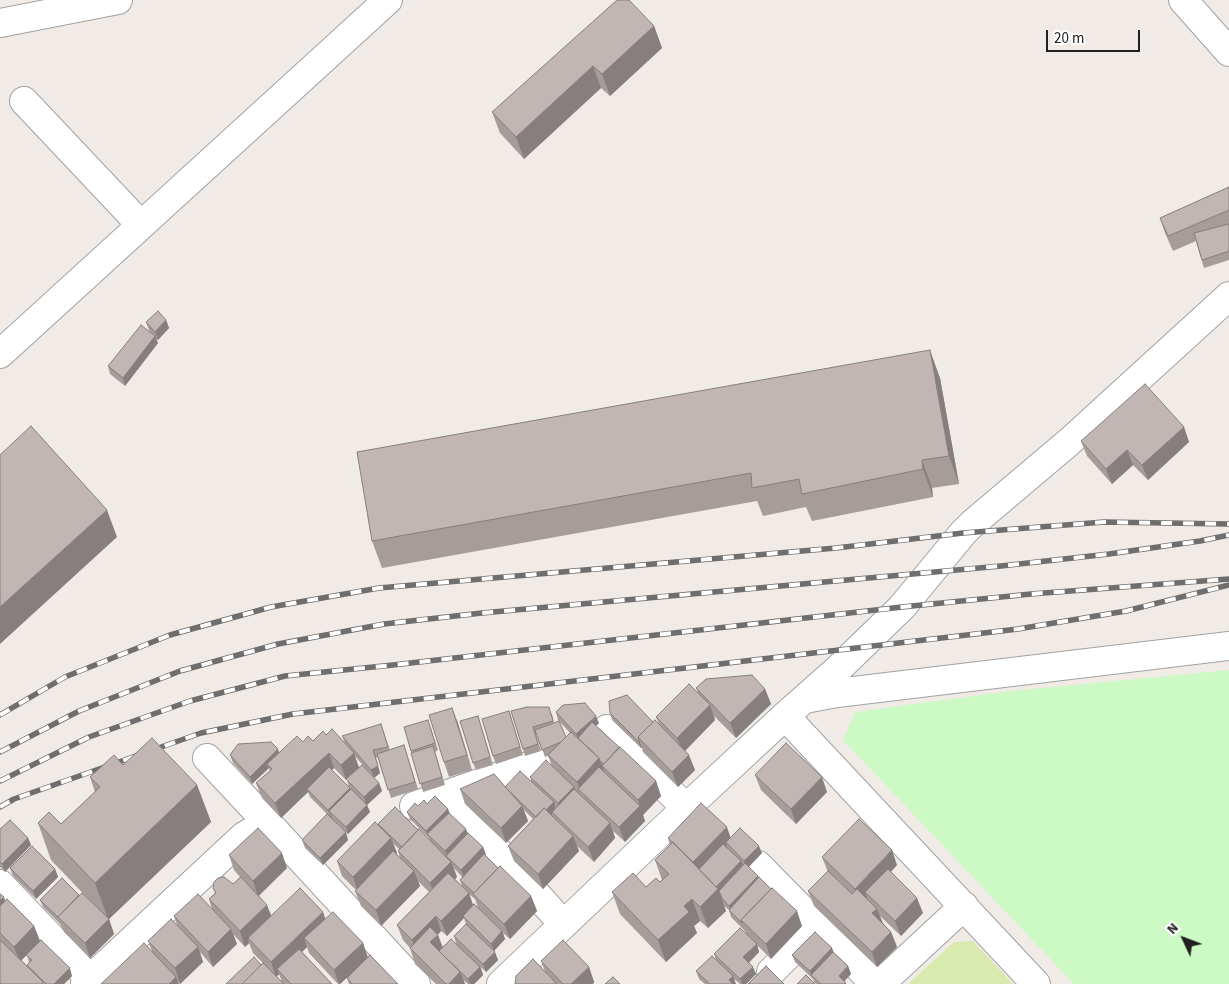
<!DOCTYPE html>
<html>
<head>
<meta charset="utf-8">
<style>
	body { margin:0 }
	#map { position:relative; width:1229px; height:984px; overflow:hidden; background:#f1ebe7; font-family:"Source Sans 3",sans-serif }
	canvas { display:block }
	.north { position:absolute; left:1159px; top:914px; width:50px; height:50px; -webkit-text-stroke:4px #fff; paint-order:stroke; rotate:313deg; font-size:14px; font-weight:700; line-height:20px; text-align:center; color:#202020 }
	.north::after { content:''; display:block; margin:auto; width:18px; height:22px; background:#202020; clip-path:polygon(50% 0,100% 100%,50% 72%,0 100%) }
	.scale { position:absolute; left:1046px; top:30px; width:94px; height:22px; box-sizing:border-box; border:2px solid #202020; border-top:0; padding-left:6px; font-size:15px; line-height:18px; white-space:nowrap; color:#202020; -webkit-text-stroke:4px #fff; paint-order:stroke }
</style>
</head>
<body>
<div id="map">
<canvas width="1229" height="984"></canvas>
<div class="north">N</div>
<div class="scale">20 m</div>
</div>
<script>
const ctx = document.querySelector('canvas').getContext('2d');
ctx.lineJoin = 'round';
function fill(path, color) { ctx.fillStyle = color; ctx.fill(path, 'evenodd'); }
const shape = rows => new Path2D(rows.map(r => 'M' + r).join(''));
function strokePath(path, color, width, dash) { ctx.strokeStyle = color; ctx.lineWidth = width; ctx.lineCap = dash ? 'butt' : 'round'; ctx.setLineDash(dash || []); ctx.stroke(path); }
fill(shape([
	[973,941,1013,984,908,984,954,942]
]), '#d9eaae');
fill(shape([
	[1229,670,1229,984,1074,984,843,740,855,712,1011,691]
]), '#cdf9c5');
const minor = shape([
	[1183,0,1229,52],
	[0,23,118,0],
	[24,101,141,225],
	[0,354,388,0],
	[805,699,837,693,1229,646],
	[785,716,1036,984],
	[607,729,686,808],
	[207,758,265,820],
	[447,794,563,924],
	[414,806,537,763],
	[758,865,875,984],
	[0,884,90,979],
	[771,972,817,926],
	[85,984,244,836,256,829,265,820,416,984],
	[501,984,686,808,785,716,837,670,902,607,963,533,972,524,1069,442,1229,296],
	[880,984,964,906]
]);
strokePath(minor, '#a1a1a1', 30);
strokePath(minor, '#fff', 28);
const rail = shape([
	[0,715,65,677,170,635,271,607,379,588,836,548,963,533,1104,522,1229,524],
	[0,752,79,711,180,671,278,644,384,624,482,613,1001,566,1109,554,1200,541,1229,535],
	[0,781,89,737,190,701,285,676,393,665,902,607,1031,594,1229,579],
	[0,807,14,799,201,733,293,714,1018,629,1126,611,1229,585]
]);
strokePath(rail, '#6e6e6e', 5.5);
strokePath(rail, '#fff', 4, [11]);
fill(shape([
	[654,26,662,48,610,96,601,88,524,159,500,133,492,112],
	[1229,187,1229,260,1204,268,1196,241,1173,251,1165,233,1160,218],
	[166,320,169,328,158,340,156,339,158,343,125,386,110,374,108,366,151,333,149,330,146,322],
	[940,378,959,484,932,488,933,497,812,521,806,507,763,516,757,501,382,568,372,541],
	[1184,427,1189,442,1148,480,1133,465,1112,484,1087,456,1081,441],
	[696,688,765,689,771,704,736,738,714,716,715,720,685,751,695,770,678,787,643,752,642,748,641,748,612,720,610,713,653,722,659,724,656,717,698,693],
	[452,708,472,770,449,777,444,762],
	[509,711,523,755,496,764,493,756],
	[511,711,552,714,554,723,566,737,570,733,558,720,556,712,599,723,596,726,656,781,661,796,643,815,645,821,625,842,613,831,615,838,594,862,577,846,579,851,543,889,514,861,508,846,533,819,524,810,528,821,506,843,465,804,460,789,505,787,532,782,530,777,552,766,548,756,545,757,537,734,536,735,541,751,525,756],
	[478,716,493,765,476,770,473,763],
	[381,724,390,750,404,745,418,789,391,798,378,757,376,758,380,773,374,778,354,755,359,767,379,783,382,791,367,805,370,812,348,834,337,823,348,840,323,865,305,848,302,840,327,814,310,797,308,792,281,818,262,798,256,783,270,771,269,768,252,784,233,763,230,755,279,752,303,742,313,741,326,735,345,743,342,736],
	[334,768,346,780,347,780,349,787,356,794,350,790,350,788,332,770],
	[404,727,431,728,438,750,435,752,445,785,423,792],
	[123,765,197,785,211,822,109,919,114,934,90,958,64,932,60,924,43,907,40,900,99,910,51,860,38,823,61,824,95,792,90,777],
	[755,775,827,792,796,824,761,790],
	[427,804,448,809,449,814,466,829,467,834,483,847,486,855,485,856,498,868,531,896,537,911,510,939,503,933,505,939,494,951,498,960,486,972,481,967,483,975,474,984,468,984,463,980,465,984,436,984,415,964,410,948,403,940,397,925,429,892,418,881,420,886,381,926,361,906,355,891,356,890,342,876,337,861,380,827,378,824,430,841,429,838,410,819,407,812,418,806],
	[393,843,399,849,398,851,400,858,396,854,397,853],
	[454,868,462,877,460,880,462,886,455,879,457,877],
	[469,894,475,899,478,908,473,905],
	[464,918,466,924,454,936,456,943,443,947,438,935,441,931,447,936],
	[0,829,28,838,31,845,5,872,0,867],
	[668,838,730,838,762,853,749,867,758,876,759,878,802,926,771,959,757,945,759,952,749,963,756,974,746,984,740,984,733,978,735,984,705,984,699,979,696,971,716,960,714,954,746,934,745,931,731,917,729,910,724,906,726,911,708,928,700,921,694,926,697,933,666,962,620,914,612,892,646,887,660,882,662,880,655,860,670,845],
	[229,855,287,868,259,896,271,915,323,912,325,919,363,943,368,958,398,984,349,984,347,978,354,971,340,984,338,984,309,953,307,947,302,952,332,984,226,984,261,965,263,963,253,953,249,943,245,947,233,934,237,944,213,967,200,952,203,962,180,984,178,981,179,984,101,984,152,951,148,941,177,925,174,916,212,909,209,899,215,893,213,888,233,884,240,877,234,870],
	[279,974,282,982,277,977],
	[822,857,897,865,891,872,923,913,901,936,880,916,883,923,891,932,897,947,877,967,814,906,808,891,828,872],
	[10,868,55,869,58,877,36,899,13,876],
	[0,894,4,897,5,901,34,926,40,941,72,976,64,984,0,984],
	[27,955,29,962,27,965,28,967,21,960],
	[832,948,833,952,848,966,851,974,844,982,846,984,816,984,814,982,813,979,795,962,792,955],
	[541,961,589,967,594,982,593,984,515,984,545,971]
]), '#a69d9a');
fill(shape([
	[654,26,662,48,610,96,602,74],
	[593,66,601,88,524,159,516,137],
	[166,320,169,328,158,340,155,332],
	[155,336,158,343,125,386,123,378],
	[930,350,940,378,959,484,949,456],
	[1184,427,1189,442,1148,480,1142,465],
	[1127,450,1133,465,1112,484,1106,469],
	[922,460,932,488,933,497,923,469],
	[107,510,117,537,0,644,0,607],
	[765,689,771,704,736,738,730,723],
	[710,705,715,720,683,753,677,738],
	[452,708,458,723,472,770,467,755],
	[596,716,599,723,580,741,578,740,576,734],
	[639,740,642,748,641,748,638,741],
	[278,749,280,756,267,764,269,768,252,784,250,777],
	[373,750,380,773,374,778,371,770],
	[329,753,334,768,309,791,307,789,308,792,281,818,275,803],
	[354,753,359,768,346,780,341,765],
	[689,755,695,770,678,787,672,772],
	[599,758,605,773,580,790,577,782],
	[822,777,827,792,796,824,791,809],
	[656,781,661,796,643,815,638,800],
	[379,783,382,791,367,805,370,812,348,834,346,827,366,805,364,797],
	[197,785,211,822,109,919,114,934,90,958,85,943,108,919,95,883],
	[574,787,576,794,561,811,558,803],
	[350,788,352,796,329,811,332,817,331,818,328,810],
	[554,802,556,810,552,812,552,814,541,826,538,819],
	[522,806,528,821,506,843,501,828],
	[640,806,645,821,625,842,619,827],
	[448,809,451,817,427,834,429,838,426,831],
	[610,823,615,838,594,862,588,847],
	[727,827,732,842,726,842,727,847,698,877,693,862],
	[466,829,469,837,448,858,445,851],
	[346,832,348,840,323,865,320,858],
	[573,836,579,851,543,889,538,874],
	[28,838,31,845,5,872,2,864],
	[391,838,397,853,358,892,353,877],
	[759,846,762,853,747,868,744,861],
	[483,847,486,855,464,878,461,870],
	[892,850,897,865,869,895,865,892,867,897,860,904,855,889],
	[282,853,287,868,258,896,253,881],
	[741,861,744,869,720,894,726,911,708,928,700,907,714,889],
	[451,862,457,877,436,898,430,883],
	[55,869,58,877,36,899,33,891],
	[414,871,420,886,381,926,376,910],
	[758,876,761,883,732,914,729,906],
	[469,893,474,908,463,916,464,918,447,936,441,921],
	[531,896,537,911,510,939,504,924],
	[4,897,6,905,0,911,0,901],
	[917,898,923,913,901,936,895,921],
	[692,899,700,921,694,926,697,933,666,962,658,940,684,906],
	[267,905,273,920,248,938,249,943,245,947,240,931],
	[877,909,883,924,872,913],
	[797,911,802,926,771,959,766,944],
	[323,912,328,927,304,938,307,947,281,973,277,969,279,974,276,977,271,962],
	[436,916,441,931,418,955,412,940],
	[34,926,40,941,20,962,14,947],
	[231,929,237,944,213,967,208,952],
	[502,931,505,939,494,951,491,944],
	[891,932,897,947,877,967,872,952],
	[438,935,443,950,441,953,430,942],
	[363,943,368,958,340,984,339,984,334,970],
	[757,944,759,952,746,965,743,957],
	[198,947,203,962,180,984,175,968],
	[832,948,835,956,811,975,812,979,810,971],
	[495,952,498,960,486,972,483,964],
	[848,966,851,974,841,984,839,976],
	[480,967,483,975,474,984,470,984,468,979],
	[589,967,594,982,593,984,571,984],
	[753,967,756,974,746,984,742,984,740,979],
	[70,968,72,976,64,984,54,984],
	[460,972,465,984,449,984],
	[733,976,736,984,730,984,729,980],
	[176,977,179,984,169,984]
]), '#877f7d');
const building = shape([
	[617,0,629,0,654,26,602,74,593,66,516,137,492,112,617,0],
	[1229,187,1229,210,1168,236,1160,218,1229,187],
	[1229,224,1229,251,1202,260,1194,233,1229,224],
	[158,311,166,320,155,332,146,322,158,311],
	[141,325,155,336,123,378,108,366,141,325],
	[930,350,949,456,922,460,923,469,802,494,799,479,752,488,751,473,372,541,357,452,930,350],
	[1145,384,1184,427,1142,465,1127,450,1106,469,1081,441,1145,384],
	[31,426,107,510,0,607,0,455,31,426],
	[752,675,765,689,730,723,696,688,706,679,752,675],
	[689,684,710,705,677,738,656,717,689,684],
	[627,695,653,722,638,737,639,740,638,741,610,713,609,701,627,695],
	[585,703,596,716,576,734,556,712,563,705,585,703],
	[527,707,549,707,553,721,533,727,538,744,523,749,511,711,527,707],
	[452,708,467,755,444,762,429,715,452,708],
	[509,711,520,747,493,756,482,719,509,711],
	[478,716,490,757,473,763,460,721,478,716],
	[428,720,435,743,411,751,404,727,428,720],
	[655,720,689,755,672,772,638,737,655,720],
	[559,721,566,737,561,742,542,750,535,730,559,721],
	[592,722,619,747,604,764,600,761,599,758,578,738,592,722],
	[381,724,388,747,373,750,378,766,371,770,342,736,381,724],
	[332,729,354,753,341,765,329,753,275,803,256,783,272,769,267,764,297,736,303,742,308,736,313,741,323,731,326,735,332,729],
	[571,732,599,758,577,782,548,755,571,732],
	[152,738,197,785,95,883,38,823,49,812,61,824,100,787,90,777,114,755,123,765,152,738],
	[271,742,278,749,250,777,230,755,238,744,271,742],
	[786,743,822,777,791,809,755,775,786,743],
	[404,745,415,782,388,790,377,754,404,745],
	[433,746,442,777,420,784,411,753,433,746],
	[620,747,656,781,638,800,602,766,620,747],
	[546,760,574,787,558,803,530,777,546,760],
	[362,765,379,783,364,797,346,779,362,765],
	[329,767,350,788,328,810,307,789,329,767],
	[599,767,640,806,619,827,578,789,599,767],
	[520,771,554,802,546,810,544,808,536,817,505,787,520,771],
	[494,774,522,806,501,828,460,789,494,774],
	[351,789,367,805,346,827,329,811,351,789],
	[574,789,610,823,588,847,552,812,574,789],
	[435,796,448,809,426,831,407,812,415,803,418,806,424,800,427,804,435,796],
	[701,803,727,827,693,862,668,838,701,803],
	[395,807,418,830,402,847,378,824,395,807],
	[544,808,573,836,538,874,508,846,544,808],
	[449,813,466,829,445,851,427,834,449,813],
	[327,814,346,832,320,858,302,840,327,814],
	[859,819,892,850,855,889,822,857,859,819],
	[10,820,28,838,2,864,0,862,0,829,10,820],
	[375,822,391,838,353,877,337,861,375,822],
	[258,828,282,853,253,881,229,855,258,828],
	[740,828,759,846,744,861,726,842,740,828],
	[419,829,451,862,430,883,398,851,419,829],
	[468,833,483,847,461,870,446,856,468,833],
	[673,842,718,889,700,907,692,899,684,906,689,912,658,940,612,892,633,873,646,887,656,878,660,882,669,874,655,860,673,842],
	[723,844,741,861,716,887,699,869,723,844],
	[32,846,55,869,33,891,10,868,32,846],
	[393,851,414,871,376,910,355,891,393,851],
	[484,854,498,868,474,893,460,880,484,854],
	[745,863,758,876,729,906,722,898,719,891,745,863],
	[500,866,531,896,504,924,473,894,500,866],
	[888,869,917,898,895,921,865,892,888,869],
	[828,871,852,894,857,889,877,909,872,913,891,932,872,952,808,891,828,871],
	[448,873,469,893,441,921,436,916,412,940,397,925,448,873],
	[224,877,233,884,241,877,267,905,240,931,209,899,216,893,213,888,214,882,218,878,224,877],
	[759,877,771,889,741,920,742,923,729,910,759,877],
	[62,878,79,895,58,917,40,900,62,878],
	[300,888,323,912,271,962,248,938,300,888],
	[772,888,797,911,766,944,741,920,772,888],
	[82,893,109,919,85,943,58,917,82,893],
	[0,894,4,897,0,901,0,894],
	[198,894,231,929,208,952,174,916,198,894],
	[7,899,34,926,14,947,0,933,0,906,7,899],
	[474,904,502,931,491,944,463,916,474,904],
	[333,912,363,943,334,970,304,938,333,912],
	[171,919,198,947,175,968,148,941,171,919],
	[466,924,495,952,483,964,454,936,466,924],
	[430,927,438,935,430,942,460,972,449,984,446,984,410,948,430,927],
	[740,928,757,944,743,957,753,967,740,979,714,954,740,928],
	[815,932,832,948,810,971,792,955,815,932],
	[451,939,480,967,468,979,439,951,451,939],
	[0,940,43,982,41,984,2,984,0,982,0,940],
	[41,940,70,968,54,984,46,984,27,965,32,960,26,955,41,940],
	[563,940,589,967,571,984,563,984,541,961,563,940],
	[144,943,176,977,169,984,101,984,144,943],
	[299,949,332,984,291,984,277,969,299,949],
	[833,952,848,966,839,976,846,983,845,984,821,984,811,975,833,952],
	[370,955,398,984,352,984,347,978,370,955],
	[712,956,733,976,729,980,733,984,710,984,696,971,712,956],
	[254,957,261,965,242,984,226,984,254,957],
	[533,959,557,984,515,984,516,976,533,959],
	[263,963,284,984,242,984,263,963],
	[766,966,784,984,748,984,766,966],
	[806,975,815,984,797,984,806,975],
	[613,977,620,984,605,984,613,977]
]);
fill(building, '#c1b6b3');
strokePath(building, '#877f7d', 1);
</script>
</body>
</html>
